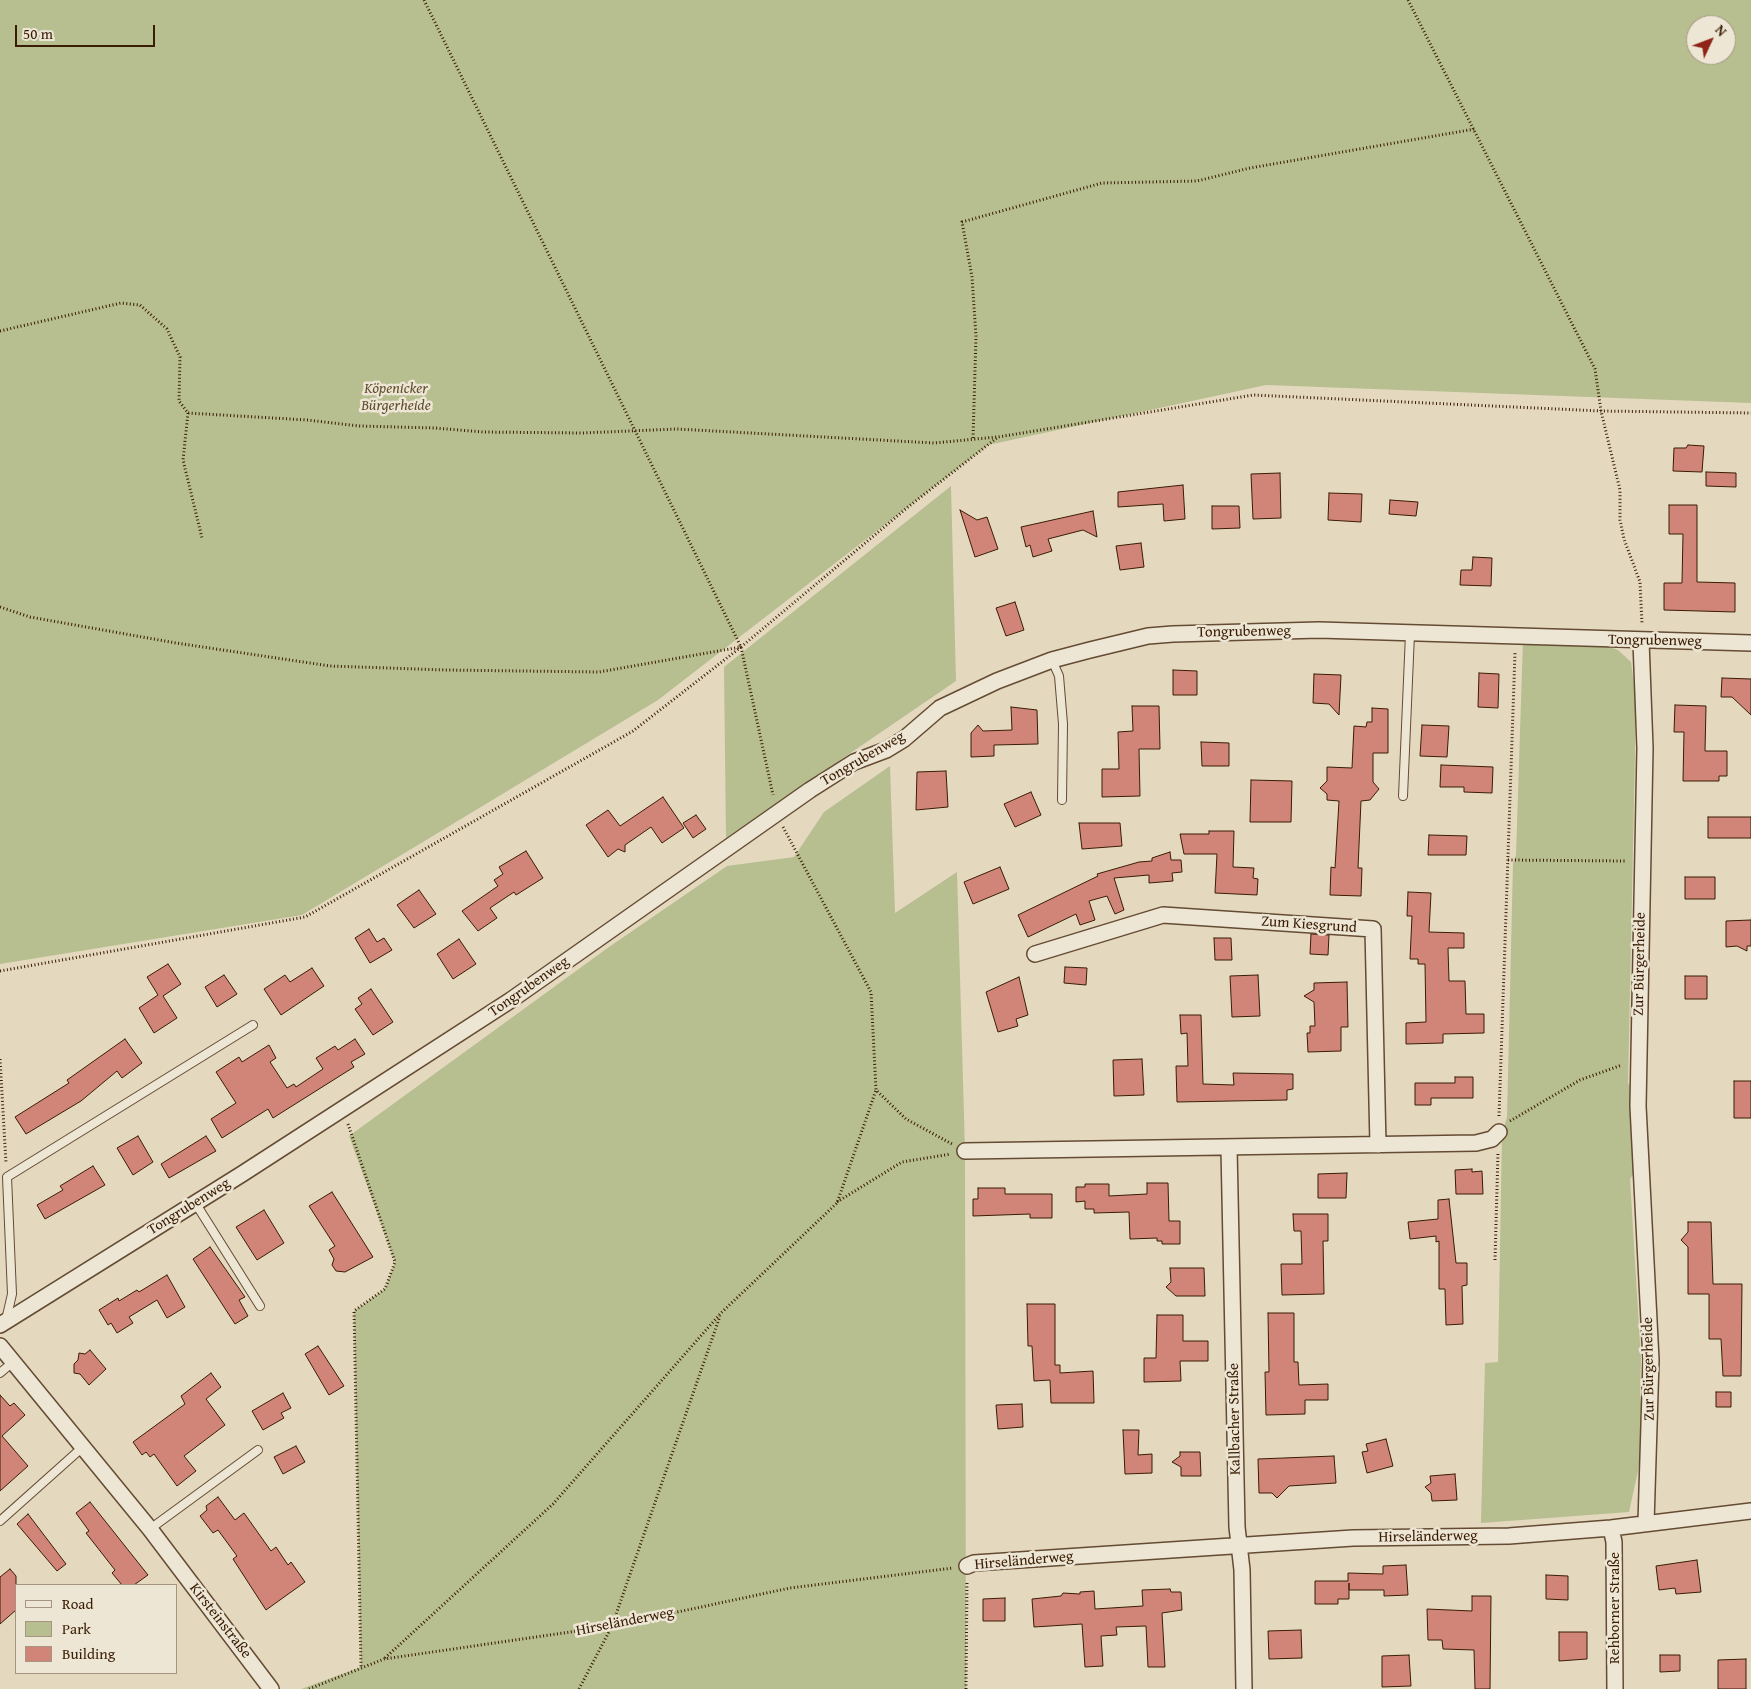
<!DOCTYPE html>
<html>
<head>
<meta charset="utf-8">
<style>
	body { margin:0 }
	#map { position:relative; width:1751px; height:1689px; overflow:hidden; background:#e4d9bf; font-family:"Gentium Book Plus",serif }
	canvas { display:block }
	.legend { position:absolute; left:15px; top:1584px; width:162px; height:90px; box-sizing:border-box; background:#ede6d5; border:1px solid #a59581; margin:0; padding:6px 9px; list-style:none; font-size:15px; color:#391c03 }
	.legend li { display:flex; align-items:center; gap:10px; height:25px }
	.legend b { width:25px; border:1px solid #a59581 }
	.north { position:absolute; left:1686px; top:15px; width:50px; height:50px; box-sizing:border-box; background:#ede6d5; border:1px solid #a59581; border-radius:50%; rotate:47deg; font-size:14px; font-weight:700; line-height:20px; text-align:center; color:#391c03 }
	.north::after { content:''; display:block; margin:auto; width:18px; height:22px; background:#8f2418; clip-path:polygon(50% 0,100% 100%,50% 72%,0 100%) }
	.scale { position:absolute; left:15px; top:25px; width:140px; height:22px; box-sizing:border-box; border:2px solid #391c03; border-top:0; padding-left:6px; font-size:15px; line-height:18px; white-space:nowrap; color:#391c03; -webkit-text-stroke:4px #ede6d5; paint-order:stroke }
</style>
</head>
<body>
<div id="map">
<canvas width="1751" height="1689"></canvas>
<ul class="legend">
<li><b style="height:6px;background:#ede6d5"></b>Road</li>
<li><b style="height:14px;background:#b7be90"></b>Park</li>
<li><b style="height:14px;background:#d18579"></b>Building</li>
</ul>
<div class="north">N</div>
<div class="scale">50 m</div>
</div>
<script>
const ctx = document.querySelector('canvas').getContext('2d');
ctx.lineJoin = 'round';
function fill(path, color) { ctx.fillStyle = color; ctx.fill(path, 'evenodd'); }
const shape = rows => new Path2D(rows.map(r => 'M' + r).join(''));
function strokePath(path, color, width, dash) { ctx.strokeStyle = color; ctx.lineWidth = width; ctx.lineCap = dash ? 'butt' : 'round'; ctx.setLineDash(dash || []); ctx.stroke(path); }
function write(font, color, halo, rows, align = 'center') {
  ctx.font = font + ' "Gentium Book Plus",serif'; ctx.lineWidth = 5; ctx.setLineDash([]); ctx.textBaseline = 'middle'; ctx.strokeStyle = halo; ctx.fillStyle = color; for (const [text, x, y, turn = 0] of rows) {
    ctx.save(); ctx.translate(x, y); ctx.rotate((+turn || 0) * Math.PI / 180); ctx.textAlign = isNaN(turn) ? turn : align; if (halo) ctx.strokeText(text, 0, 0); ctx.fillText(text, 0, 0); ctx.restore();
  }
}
fill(shape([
	[0,0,1751,0,1751,403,1266,385,988,445,658,700,302,915,0,964],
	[1696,25,1726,25,1726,55,1696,55],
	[951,486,956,681,726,838,724,667],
	[1523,640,1604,645,1618,650,1631,662,1635,692,1635,755,1628,1083,1632,1090,1636,1170,1630,1179,1641,1360,1640,1396,1644,1422,1638,1471,1629,1512,1481,1523,1485,1363,1498,1362,1502,1134,1507,1117,1513,863,1516,855],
	[890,766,895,913,957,872,965,1151,966,1689,301,1689,361,1667,354,1311,385,1289,395,1262,349,1136,609,947,727,866,794,857,824,812]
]), '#b7be90');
const building = shape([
	[1688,445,1704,446,1702,472,1673,471,1674,448,1686,448,1688,445],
	[1706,472,1736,473,1736,487,1706,486,1706,472],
	[1280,473,1281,518,1253,519,1251,474,1280,473],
	[1183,485,1185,519,1164,521,1163,504,1118,507,1118,492,1183,485],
	[1329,493,1362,494,1361,522,1328,520,1329,493],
	[1390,500,1418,502,1416,516,1389,514,1390,500],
	[1669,505,1697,505,1697,582,1735,583,1735,612,1664,610,1664,583,1682,583,1683,534,1669,534,1669,505],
	[1212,506,1239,506,1240,528,1212,529,1212,506],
	[960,510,977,520,987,517,998,549,975,557,960,510],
	[1093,511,1097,537,1083,530,1048,539,1052,551,1033,557,1030,545,1026,547,1021,527,1093,511],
	[1141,543,1144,567,1120,570,1116,546,1141,543],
	[1473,557,1492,558,1491,586,1460,585,1461,570,1472,570,1473,557],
	[1015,602,1024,630,1006,636,996,608,1015,602],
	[1173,670,1197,671,1197,695,1173,695,1173,670],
	[1479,673,1499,674,1498,708,1478,707,1479,673],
	[1314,674,1341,675,1339,715,1329,704,1313,703,1314,674],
	[1722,678,1751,679,1751,715,1732,697,1721,697,1722,678],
	[1675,705,1706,706,1705,751,1727,751,1727,776,1719,776,1719,781,1683,781,1684,732,1674,732,1675,705],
	[1132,706,1159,706,1160,749,1139,749,1140,796,1102,797,1102,769,1119,769,1118,732,1133,731,1132,706],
	[1011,707,1037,710,1038,744,994,745,994,756,971,757,971,733,978,725,983,731,1012,730,1011,707],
	[1372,708,1388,709,1388,753,1373,753,1373,782,1379,789,1370,800,1361,801,1358,868,1362,868,1361,896,1330,895,1331,867,1335,868,1339,801,1327,800,1327,794,1320,788,1327,781,1327,767,1352,768,1354,726,1366,727,1367,722,1372,722,1372,708],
	[1422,725,1449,726,1447,757,1420,756,1422,725],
	[1201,742,1229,743,1229,766,1202,766,1201,742],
	[1441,765,1493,767,1492,793,1464,792,1464,787,1440,787,1441,765],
	[946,771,948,807,916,810,917,772,946,771],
	[1251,780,1292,781,1291,822,1250,822,1251,780],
	[1031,792,1041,815,1015,827,1004,804,1031,792],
	[663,797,684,828,662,843,651,827,625,845,625,852,618,849,608,857,586,825,608,810,620,826,663,797],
	[696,815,706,829,693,838,683,823,696,815],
	[1708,817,1751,817,1751,838,1708,838,1708,817],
	[1079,823,1120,823,1122,846,1082,849,1079,823],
	[1209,831,1234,831,1233,867,1254,868,1253,878,1258,879,1257,895,1215,893,1217,854,1184,854,1180,834,1209,834,1209,831],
	[1429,835,1467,836,1466,855,1428,855,1429,835],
	[526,851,543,878,516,895,514,892,490,908,497,918,478,931,462,911,498,886,494,880,503,874,499,867,526,851],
	[1170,852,1171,860,1181,860,1182,872,1172,873,1173,881,1149,883,1149,875,1114,878,1124,910,1115,914,1107,896,1089,901,1095,920,1080,925,1076,914,1028,937,1018,915,1098,876,1097,874,1139,862,1152,861,1152,858,1170,852],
	[1000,867,1009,889,973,904,964,882,1000,867],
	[1685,877,1715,877,1715,899,1685,899,1685,877],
	[419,890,436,914,414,928,397,905,419,890],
	[1408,892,1431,893,1429,932,1464,933,1464,948,1448,948,1449,981,1465,981,1466,1014,1484,1014,1484,1033,1443,1034,1443,1043,1406,1044,1406,1023,1426,1022,1425,964,1418,964,1418,959,1410,959,1412,916,1407,916,1408,892],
	[1751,920,1751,946,1747,946,1747,951,1737,946,1726,947,1726,921,1751,920],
	[369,929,377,942,384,938,392,950,370,963,355,938,369,929],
	[1311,934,1329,935,1328,955,1310,954,1311,934],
	[1214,938,1231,938,1232,960,1215,960,1214,938],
	[459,939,476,964,453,979,437,954,459,939],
	[168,964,181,984,163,996,177,1018,154,1033,139,1008,158,995,147,977,168,964],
	[1065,967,1087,968,1086,985,1064,983,1065,967],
	[312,968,324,986,281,1015,264,989,285,975,290,982,312,968],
	[224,975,237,994,217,1007,205,987,224,975],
	[1258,975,1260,1016,1232,1017,1230,976,1258,975],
	[1685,976,1707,976,1707,999,1685,999,1685,976],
	[1019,977,1028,1015,1016,1019,1018,1026,998,1032,986,992,1019,977],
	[1347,982,1348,1027,1341,1027,1341,1051,1308,1052,1307,1033,1310,1033,1310,1026,1315,1026,1314,1002,1304,996,1314,990,1314,983,1347,982],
	[371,989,393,1022,373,1035,355,1009,362,1004,358,998,371,989],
	[1180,1015,1201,1015,1203,1084,1234,1085,1233,1073,1293,1074,1293,1089,1287,1090,1287,1100,1177,1102,1176,1066,1188,1066,1187,1033,1181,1034,1180,1015],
	[125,1039,142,1063,122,1078,117,1071,81,1101,26,1134,15,1117,69,1083,67,1080,125,1039],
	[355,1039,365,1054,351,1062,354,1067,273,1118,268,1109,222,1138,211,1119,236,1103,216,1072,239,1057,242,1062,269,1045,276,1058,270,1062,287,1088,294,1084,296,1087,323,1069,316,1058,335,1046,338,1050,355,1039],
	[1142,1059,1144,1095,1114,1096,1113,1060,1142,1059],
	[1455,1077,1473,1077,1473,1098,1431,1098,1431,1105,1415,1105,1415,1083,1455,1083,1455,1077],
	[1734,1081,1751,1081,1751,1118,1734,1118,1734,1081],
	[138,1136,153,1162,133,1175,117,1148,138,1136],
	[206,1136,216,1151,169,1178,161,1164,206,1136],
	[93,1166,105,1185,45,1219,37,1205,63,1190,60,1186,93,1166],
	[1472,1169,1472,1172,1482,1171,1483,1194,1456,1194,1455,1170,1472,1169],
	[1347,1173,1346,1198,1318,1198,1318,1174,1347,1173],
	[1147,1183,1168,1183,1169,1221,1180,1221,1180,1244,1162,1244,1162,1241,1157,1241,1157,1238,1130,1239,1129,1212,1094,1213,1094,1209,1085,1209,1085,1201,1076,1202,1076,1187,1085,1187,1085,1184,1109,1184,1109,1196,1147,1194,1147,1183],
	[978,1188,1005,1188,1005,1194,1052,1194,1052,1218,1030,1218,1030,1214,973,1216,973,1199,978,1199,978,1188],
	[332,1192,373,1257,345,1272,336,1271,332,1265,334,1259,329,1250,335,1246,309,1206,332,1192],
	[1449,1199,1456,1263,1467,1263,1467,1285,1462,1286,1463,1324,1446,1325,1445,1289,1439,1289,1439,1241,1436,1242,1436,1236,1410,1239,1408,1222,1438,1219,1438,1200,1449,1199],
	[264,1210,284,1243,257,1260,236,1227,264,1210],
	[1293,1214,1328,1214,1328,1241,1323,1241,1324,1294,1282,1295,1281,1264,1302,1264,1301,1231,1294,1231,1293,1214],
	[1688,1222,1711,1222,1713,1284,1742,1284,1741,1376,1723,1376,1721,1339,1709,1339,1709,1294,1688,1294,1688,1247,1681,1240,1688,1232,1688,1222],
	[210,1247,245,1297,239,1300,248,1316,235,1324,193,1259,210,1247],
	[1170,1268,1204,1268,1205,1296,1176,1296,1166,1287,1171,1282,1170,1268],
	[167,1275,185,1307,167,1318,157,1300,129,1317,133,1323,117,1333,111,1323,108,1325,99,1310,118,1298,119,1301,137,1290,139,1292,167,1275],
	[1027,1304,1055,1304,1055,1365,1060,1365,1060,1373,1093,1371,1094,1403,1051,1403,1050,1380,1034,1381,1032,1346,1028,1346,1027,1304],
	[1268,1313,1294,1313,1294,1362,1298,1362,1299,1385,1328,1384,1328,1400,1305,1400,1305,1414,1266,1415,1265,1372,1269,1372,1268,1313],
	[1157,1315,1183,1315,1183,1341,1208,1341,1208,1361,1180,1361,1181,1381,1144,1382,1144,1358,1156,1358,1157,1315],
	[318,1346,344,1386,329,1395,305,1354,318,1346],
	[90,1350,106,1369,89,1385,80,1374,74,1373,74,1364,78,1360,79,1353,85,1354,90,1350],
	[211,1373,221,1387,206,1399,225,1425,184,1456,196,1471,177,1486,154,1454,150,1457,146,1452,142,1455,133,1442,185,1404,181,1396,211,1373],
	[1716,1392,1731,1392,1731,1407,1716,1407,1716,1392],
	[283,1393,291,1408,281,1413,284,1418,263,1430,252,1411,283,1393],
	[0,1395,10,1406,14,1403,25,1415,2,1436,28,1466,0,1491,0,1395],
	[1022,1404,1023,1427,998,1429,996,1405,1022,1404],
	[1123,1430,1139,1430,1138,1455,1152,1454,1152,1473,1125,1474,1123,1430],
	[1386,1439,1393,1466,1367,1473,1362,1452,1368,1451,1366,1444,1386,1439],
	[296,1446,305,1462,283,1474,274,1457,296,1446],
	[1180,1452,1200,1452,1201,1476,1181,1476,1181,1467,1172,1462,1180,1456,1180,1452],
	[1334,1456,1336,1483,1289,1486,1277,1498,1272,1493,1259,1493,1258,1459,1334,1456],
	[1455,1474,1457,1500,1432,1501,1431,1493,1425,1487,1431,1483,1430,1476,1455,1474],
	[218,1497,235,1520,244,1513,271,1551,276,1547,288,1565,291,1562,305,1582,266,1610,233,1559,237,1556,218,1530,213,1533,200,1516,207,1510,206,1506,218,1497],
	[90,1502,148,1575,134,1585,122,1585,112,1573,115,1570,86,1533,89,1531,76,1513,90,1502],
	[28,1514,66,1564,57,1571,17,1524,28,1514],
	[1697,1560,1701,1592,1676,1594,1675,1588,1659,1590,1656,1566,1697,1560],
	[1406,1565,1408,1595,1384,1596,1384,1590,1349,1590,1349,1583,1349,1599,1338,1599,1338,1604,1315,1604,1315,1581,1348,1581,1348,1573,1383,1574,1383,1566,1406,1565],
	[10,1569,16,1576,16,1610,0,1624,0,1577,10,1569],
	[1546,1575,1568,1576,1568,1600,1546,1599,1546,1575],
	[1170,1589,1171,1592,1181,1592,1182,1610,1162,1613,1165,1667,1148,1667,1146,1626,1116,1627,1117,1635,1101,1636,1103,1666,1085,1667,1082,1624,1034,1627,1032,1599,1061,1596,1063,1593,1080,1594,1080,1592,1094,1591,1095,1609,1143,1606,1142,1590,1170,1589],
	[1472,1596,1491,1596,1490,1689,1475,1689,1474,1650,1443,1649,1442,1640,1428,1640,1427,1609,1472,1611,1472,1596],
	[1005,1598,1005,1621,983,1621,983,1599,1005,1598],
	[1301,1630,1302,1658,1269,1659,1268,1631,1301,1630],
	[1559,1632,1587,1632,1587,1659,1559,1661,1559,1632],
	[1409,1655,1411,1686,1382,1687,1382,1656,1409,1655],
	[1660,1655,1680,1655,1680,1671,1660,1672,1660,1655],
	[1746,1659,1746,1689,1718,1689,1718,1660,1746,1659]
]);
fill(building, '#d18579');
strokePath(building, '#391c03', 1);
const lane = shape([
	[1052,660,1059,676,1063,724,1062,800],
	[1403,796,1410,634],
	[196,1204,260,1306],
	[6,1320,12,1294,7,1177,253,1025],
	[0,1373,13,1362],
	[0,1521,84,1446],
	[150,1529,258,1450]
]);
const street = shape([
	[1641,641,1645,748,1638,1106,1651,1360,1646,1523],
	[1035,954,1163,915,1373,929,1378,1145],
	[1229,1148,1237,1527,1242,1570,1244,1689],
	[965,1151,1476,1143,1492,1139,1499,1132],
	[0,1325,242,1174,511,1000,810,790,854,762,886,750,904,739,940,708,997,681,1052,660,1090,650,1148,636,1173,634,1319,630,1751,643],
	[0,1346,150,1529,271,1689],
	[1611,1528,1614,1542,1615,1689],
	[967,1566,974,1563,1353,1538,1509,1536,1611,1528,1751,1511]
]);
strokePath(lane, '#644b32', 10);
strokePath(street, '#644b32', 18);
strokePath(shape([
	[424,0,741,647,773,795],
	[1408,0,1595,369,1601,411,1620,490,1620,520,1624,539,1640,582,1642,624],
	[0,331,121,303,140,305,167,329,180,357,179,401,188,413,307,420,359,426,435,428,483,432,582,433,677,429,934,443,997,437],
	[188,413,183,460,202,538],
	[973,438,976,336,972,277,962,222,1102,183,1197,181,1250,168,1475,129],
	[0,607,30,617,176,643,330,666,446,670,599,672,741,647,908,507,998,437,1253,395,1601,411,1751,413],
	[783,827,871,992,876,1090,906,1119,952,1144],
	[1508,860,1627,861],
	[0,971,305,917,633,731,741,647],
	[0,1059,6,1163],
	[1499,1116,1515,653],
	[1510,1121,1580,1080,1622,1065],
	[348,1124,395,1262,385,1289,354,1311,361,1667],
	[837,1202,902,1162,951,1154],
	[1495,1260,1498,1152],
	[385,1658,553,1504,721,1313,837,1203,876,1090],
	[309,1689,384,1659,612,1626,790,1588,953,1568],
	[579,1689,612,1626,720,1316],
	[966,1689,967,1582]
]), '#391c03', 3, [1, 2.5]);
strokePath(lane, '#ede6d5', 8);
strokePath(street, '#ede6d5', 15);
write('italic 15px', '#5f4d2d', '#ede6d5', [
	["Köpenicker",396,389],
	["Bürgerheide",396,406]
]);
write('15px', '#391c03', '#ede6d5', [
	["Tongrubenweg",1244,632,-1],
	["Tongrubenweg",1655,641,1],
	["Tongrubenweg",863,759,-30],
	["Zum Kiesgrund",1309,925,4],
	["Zur Bürgerheide",1640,964,-89],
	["Tongrubenweg",529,987,-35],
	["Tongrubenweg",189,1207,-32],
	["Zur Bürgerheide",1649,1369,-91],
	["Kallbacher Straße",1235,1419,-91],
	["Hirseländerweg",1428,1537,-1],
	["Hirseländerweg",1024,1561,-5],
	["Rehborner Straße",1615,1608,-90],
	["Kirsteinstraße",220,1621,52],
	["Hirseländerweg",625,1622,-11]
]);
</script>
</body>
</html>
